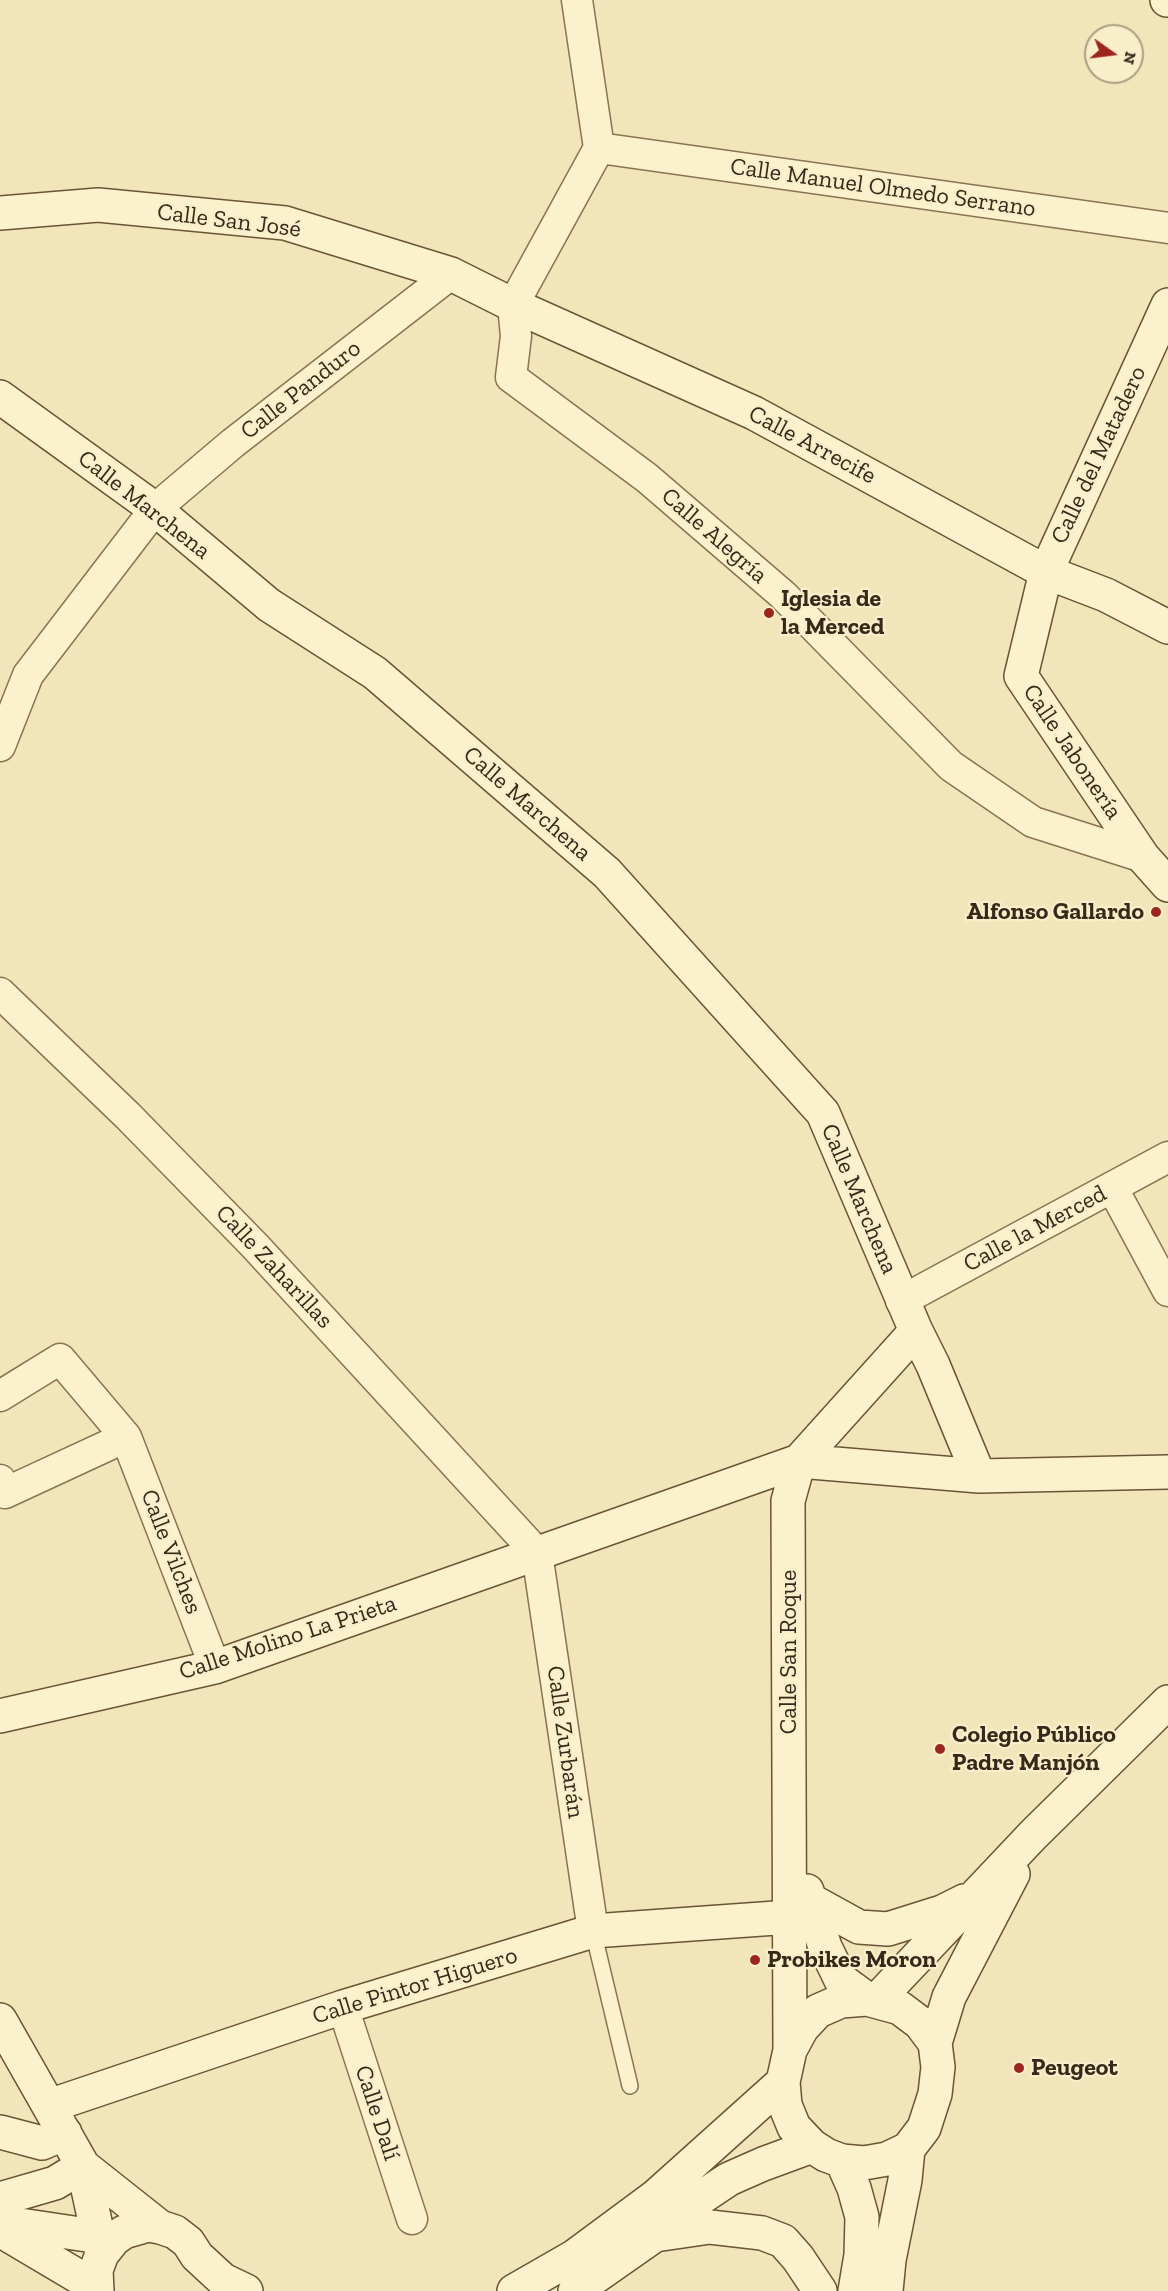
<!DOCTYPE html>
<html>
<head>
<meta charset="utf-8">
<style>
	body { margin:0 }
	#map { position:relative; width:1168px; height:2291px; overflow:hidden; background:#f1e5b9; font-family:"Zilla Slab",serif }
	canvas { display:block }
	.north { position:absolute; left:1084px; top:24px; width:60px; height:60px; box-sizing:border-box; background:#f8eec9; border:2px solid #aa9f83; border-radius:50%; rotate:104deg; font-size:16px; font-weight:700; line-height:24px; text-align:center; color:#362919 }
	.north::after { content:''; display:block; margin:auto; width:21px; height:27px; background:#9c261e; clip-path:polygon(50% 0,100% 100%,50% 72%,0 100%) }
</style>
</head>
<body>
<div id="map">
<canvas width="1168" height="2291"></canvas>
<div class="north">N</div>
</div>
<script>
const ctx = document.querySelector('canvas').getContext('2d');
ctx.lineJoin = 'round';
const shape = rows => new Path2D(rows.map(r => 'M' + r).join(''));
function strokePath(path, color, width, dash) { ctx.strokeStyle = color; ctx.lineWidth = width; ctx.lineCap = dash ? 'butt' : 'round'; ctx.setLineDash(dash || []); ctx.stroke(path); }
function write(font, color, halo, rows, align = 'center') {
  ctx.font = font + ' "Zilla Slab",serif'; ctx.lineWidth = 4.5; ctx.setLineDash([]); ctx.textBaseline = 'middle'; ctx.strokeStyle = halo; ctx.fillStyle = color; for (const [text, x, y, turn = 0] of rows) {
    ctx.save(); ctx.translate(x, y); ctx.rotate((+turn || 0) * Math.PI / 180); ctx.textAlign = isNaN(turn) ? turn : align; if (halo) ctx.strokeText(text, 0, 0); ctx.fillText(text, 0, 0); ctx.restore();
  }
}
const lane = shape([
	[593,1931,630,2086]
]);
const street = shape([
	[577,0,599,148,513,305,516,336,511,377,647,478,783,595,951,766,1033,822,1143,857],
	[599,148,1168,228],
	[0,746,28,675,155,509,233,443,451,274],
	[0,993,128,1116,255,1246,537,1553,593,1931],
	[1112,1187,1168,1291],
	[901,1301,1168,1157],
	[0,1396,60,1359,126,1437,215,1667],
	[0,1480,5,1493,126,1437],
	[343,2007,412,2219]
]);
const secondary = shape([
	[1167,0,1168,0],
	[0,213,98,205,285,223,451,274,513,305,754,413,1046,572,1106,595,1168,627],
	[1168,305,1046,572,1021,676,1143,857,1168,885],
	[0,397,155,509,269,605,375,673,607,873,823,1113,916,1331],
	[916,1331,933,1365,979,1476,799,1461,916,1331],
	[979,1476,1168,1472],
	[0,1716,215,1667,799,1461],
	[807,1891,825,1947,841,1980,867,1999],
	[810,1900,859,1927,888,1929,942,1912,964,1901],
	[867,1999,900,2008,920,2023,935,2043,938,2067,935,2094,924,2128,908,2149,887,2159,864,2163,842,2161,826,2155,812,2146,794,2127,785,2105,783,2082,790,2050,802,2028,818,2011,841,2001,867,1999],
	[877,2000,1033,1835,1168,1702],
	[0,2020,83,2166,102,2254],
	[935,2043,949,1997,1013,1874],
	[790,2050,788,1501,799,1461],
	[49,2106,343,2007,593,1931,790,1917],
	[0,2132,42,2143,65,2133],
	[842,2161,854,2188,862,2217,861,2255,855,2291],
	[83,2166,160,2227],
	[0,2199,55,2183,83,2166],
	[0,2222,114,2239],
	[0,2230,96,2287],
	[655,2235,710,2227,762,2233,783,2241,798,2258,820,2291],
	[97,2291,96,2270,102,2254,114,2239,124,2232,148,2225,160,2227,175,2232,188,2242,197,2256,223,2280,246,2291],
	[514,2291,575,2256,656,2196,783,2082],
	[575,2291,655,2235,687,2207,729,2179,763,2164,812,2146],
	[886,2291,889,2260,905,2180,908,2149]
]);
strokePath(lane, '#897353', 18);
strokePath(street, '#897353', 33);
strokePath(secondary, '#6a5436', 36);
strokePath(lane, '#fcf1cd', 15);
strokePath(street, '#fcf1cd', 30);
strokePath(secondary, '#fcf1cd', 33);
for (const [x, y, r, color] of [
	[769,613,6,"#9c261e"],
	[1156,912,6,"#9c261e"],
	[940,1749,6,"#9c261e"],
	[755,1960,6,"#9c261e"],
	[1019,2068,6,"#9c261e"]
]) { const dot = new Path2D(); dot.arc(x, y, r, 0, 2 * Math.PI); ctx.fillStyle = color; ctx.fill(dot); strokePath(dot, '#f8eec9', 2); }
write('24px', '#362919', '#f8eec9', [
	["Calle Manuel Olmedo Serrano",883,188,8],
	["Calle San José",229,221,7],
	["Calle Panduro",301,390,-38],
	["Calle Arrecife",812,445,28],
	["Calle del Matadero",1099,455,-65],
	["Calle Marchena",144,505,38],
	["Calle Alegría",714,536,41],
	["Calle Jabonería",1072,752,56],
	["Calle Marchena",527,804,41],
	["Calle Marchena",859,1199,67],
	["Calle la Merced",1035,1229,-28],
	["Calle Zaharillas",274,1267,47],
	["Calle Vilches",171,1552,69],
	["Calle Molino La Prieta",288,1638,-18],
	["Calle San Roque",789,1652,-90],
	["Calle Zurbarán",565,1742,82],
	["Calle Pintor Higuero",415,1986,-17],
	["Calle Dalí",377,2113,72]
]);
write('bold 24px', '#362919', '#f8eec9', [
	["Iglesia de",781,599],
	["la Merced",781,627],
	["Alfonso Gallardo",1144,912,"right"],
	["Colegio Público",952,1735],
	["Padre Manjón",952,1763],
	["Probikes Moron",767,1960],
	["Peugeot",1031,2068]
], 'left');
</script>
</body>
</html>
